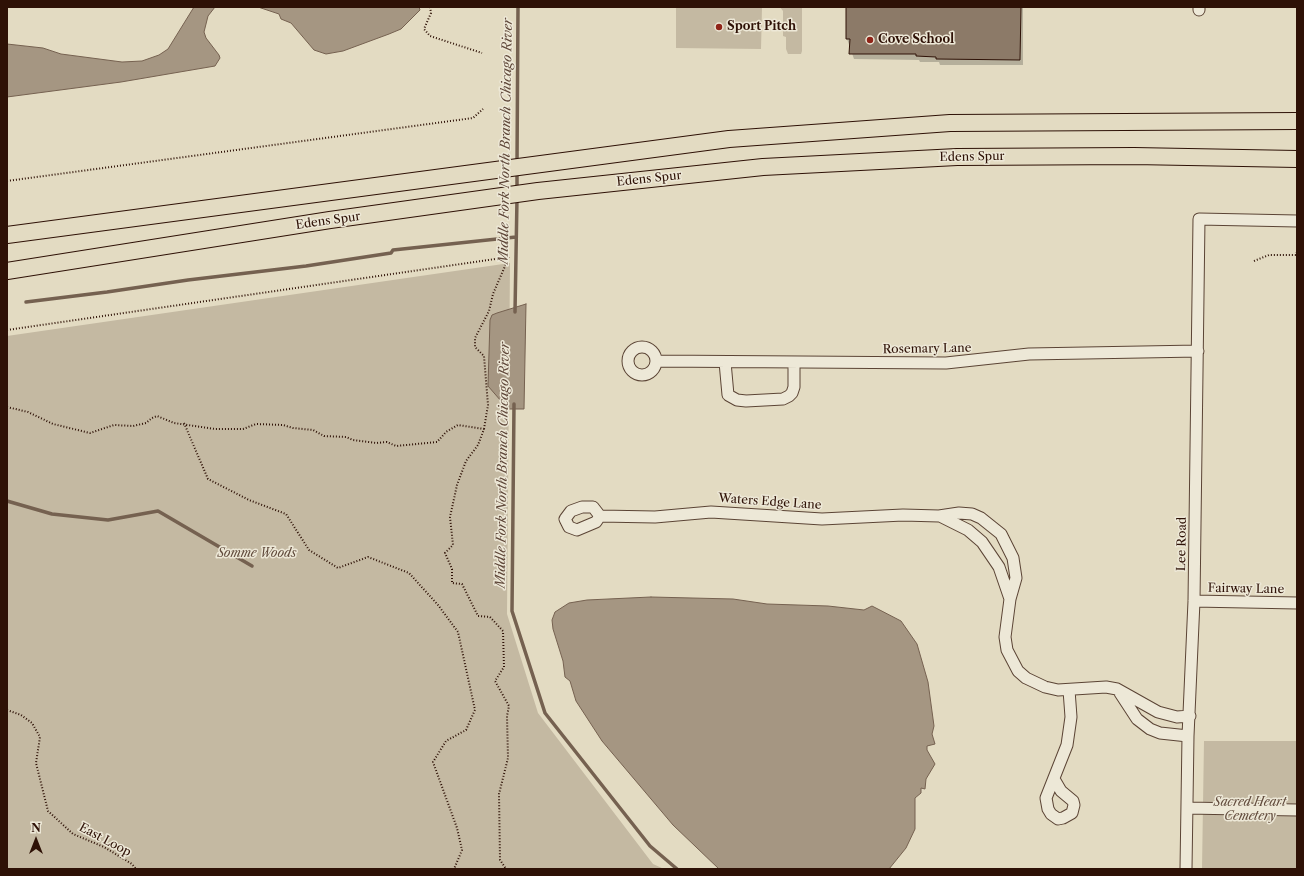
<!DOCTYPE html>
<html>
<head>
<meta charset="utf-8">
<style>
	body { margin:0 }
	#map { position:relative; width:1304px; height:876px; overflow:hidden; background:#e3dbc2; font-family:"Libre Caslon Text",serif }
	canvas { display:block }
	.frame { position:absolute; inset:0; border:8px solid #2e1106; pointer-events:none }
	.north { position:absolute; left:16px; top:820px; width:40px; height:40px; -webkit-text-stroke:3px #ede8d7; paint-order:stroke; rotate:0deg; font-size:11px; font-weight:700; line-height:16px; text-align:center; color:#2e1106 }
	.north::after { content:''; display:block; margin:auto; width:14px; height:18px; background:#2e1106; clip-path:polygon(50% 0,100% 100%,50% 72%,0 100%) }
</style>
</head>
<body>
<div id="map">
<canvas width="1304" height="876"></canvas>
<div class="frame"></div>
<div class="north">N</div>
</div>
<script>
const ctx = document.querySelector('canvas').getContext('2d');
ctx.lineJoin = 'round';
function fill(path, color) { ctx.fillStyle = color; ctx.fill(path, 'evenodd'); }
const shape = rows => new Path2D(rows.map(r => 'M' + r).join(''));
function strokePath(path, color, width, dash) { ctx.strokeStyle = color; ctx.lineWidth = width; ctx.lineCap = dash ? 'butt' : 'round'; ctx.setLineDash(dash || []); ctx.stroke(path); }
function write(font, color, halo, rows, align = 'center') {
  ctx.font = font + ' "Libre Caslon Text",serif'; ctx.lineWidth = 3; ctx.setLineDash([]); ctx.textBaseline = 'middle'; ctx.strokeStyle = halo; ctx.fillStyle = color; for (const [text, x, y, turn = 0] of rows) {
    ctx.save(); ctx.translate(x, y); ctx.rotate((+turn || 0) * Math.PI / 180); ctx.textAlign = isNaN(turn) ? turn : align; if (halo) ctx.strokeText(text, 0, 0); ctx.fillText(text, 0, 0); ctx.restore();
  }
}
fill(shape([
	[676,7,762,7,761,49,676,48],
	[780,7,802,7,802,51,801,54,788,54,786,49,786,37,783,36,783,11],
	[510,263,507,614,538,713,653,864,664,869,7,869,7,336],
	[1204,741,1297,741,1297,869,1202,869]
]), '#c4b9a2');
const water = shape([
	[194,7,215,7,208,16,204,32,206,38,219,55,220,58,215,66,121,82,7,97,7,44,43,48,61,54,122,62,142,61,159,55,168,49,194,7],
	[258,7,419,7,420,10,401,29,389,34,343,51,326,54,314,50,291,23,281,19,279,14,258,7],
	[526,304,524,409,508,409,488,386,490,320,492,315,497,313,526,304],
	[651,597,733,599,767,604,828,606,864,610,872,606,901,621,917,644,928,682,934,726,932,734,935,744,927,746,927,750,935,764,926,779,925,789,921,788,921,793,915,798,915,829,906,848,889,869,719,869,673,825,602,741,576,701,570,681,565,677,563,661,553,629,552,620,555,612,569,603,587,600,651,597]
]);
fill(water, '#a59682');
strokePath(water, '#756150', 1);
fill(shape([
	[847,7,1023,7,1023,65,940,65,939,62,920,62,919,60,854,59,847,39]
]), '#0003');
strokePath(shape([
	[517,164,518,7],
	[517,190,517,172],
	[26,302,107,292,188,280,306,266,391,253,393,250,516,237],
	[515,312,517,198],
	[514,404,512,611,545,713,650,846,677,869],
	[7,501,52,514,108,520,158,511,252,566]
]), '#756150', 3.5);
const building = shape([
	[846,7,1021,7,1020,60,936,59,936,57,916,56,916,54,849,54,850,39,846,39,846,7]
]);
fill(building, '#8c7a68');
strokePath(building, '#2e1106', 1);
const minor = shape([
	[1199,10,1199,7],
	'628 361a14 14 0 1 1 28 0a14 14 0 1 1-28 0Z',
	[656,361,946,363,1029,354,1198,351],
	[725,362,728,395,737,400,746,401,783,399,789,396,792,393,794,387,794,362],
	[600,516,596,522,577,530,569,527,565,519,571,511,582,507,593,507,600,516,655,517,711,512,822,519,903,515,939,516,959,513,972,514,981,518,1001,534,1013,558,1016,578,1010,599,1005,637,1007,650,1018,671,1026,678,1045,687,1058,690,1106,687,1117,689,1158,712,1177,717,1190,716],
	[940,516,968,530,982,542,999,567,1010,599],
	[1194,601,1297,603],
	[1120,693,1137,719,1150,729,1160,733,1188,736],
	[1054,779,1061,791,1073,801,1074,805,1072,813,1063,818,1058,819,1051,814,1048,809,1046,798,1067,745,1071,717,1069,690],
	[1187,808,1297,810],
	[1186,869,1188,736,1194,601,1199,219,1297,221]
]);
const highway = shape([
	[7,235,729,139,950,123,1297,121],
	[7,271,330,220,538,191,763,167,957,157,1134,156,1297,159]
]);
strokePath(minor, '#5b4435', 13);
strokePath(highway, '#2e1106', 18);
strokePath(shape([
	[430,7,431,13,424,29,430,36,482,53],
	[7,181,473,118,483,109],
	[1254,261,1269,255,1296,255,1297,252],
	[7,330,509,257],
	[7,407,28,412,53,424,90,433,114,425,133,426,146,423,152,418,157,416,174,423,215,429,243,429,256,424,283,425,293,428,313,430,324,436,346,437,353,440,376,443,387,442,396,446,437,442,446,432,458,425,484,429,478,445,466,461,457,485,450,517,453,545,445,553,452,569,452,583,462,584,478,616,490,617,503,631,504,667,495,681,509,706,507,716,508,758,499,794,500,860,506,869],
	[184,423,208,479,249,500,286,514,309,550,338,568,368,557,409,573,438,605,458,632,475,710,466,730,446,741,433,762,457,828,462,850,454,869],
	[484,429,488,405,484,356,475,347,475,338,489,311,493,294,509,257],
	[7,710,21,715,32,723,40,737,36,763,48,811,73,834,104,847,132,864,136,869]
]), '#2e1106', 2, [1, 2]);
strokePath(minor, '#ede8d7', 11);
strokePath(highway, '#e3dbc2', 16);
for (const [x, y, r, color] of [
	[719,27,4,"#8f2418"],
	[870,40,4,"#8f2418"]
]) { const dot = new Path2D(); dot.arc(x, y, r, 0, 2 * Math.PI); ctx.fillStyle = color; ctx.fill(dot); strokePath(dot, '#ede8d7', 1.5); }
write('bold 12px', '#2e1106', '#ede8d7', [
	["Sport Pitch",727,27],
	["Cove School",878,40]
], 'left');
write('12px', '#2e1106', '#ede8d7', [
	["Edens Spur",972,157,-1],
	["Edens Spur",649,179,-6],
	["Edens Spur",328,221,-8],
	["Rosemary Lane",927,349,-1],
	["Waters Edge Lane",770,502,4],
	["Lee Road",1182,544,-89],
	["Fairway Lane",1246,589,1],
	["East Loop",105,840,28]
]);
write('italic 12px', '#624c3d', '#ede8d7', [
	["Somme Woods",257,554],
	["Sacred Heart",1250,803],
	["Cemetery",1250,817]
]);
write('italic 13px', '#5e4638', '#ede8d7', [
	["Middle Fork North Branch Chicago River",506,141,-89],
	["Middle Fork North Branch Chicago River",503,465,-89]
]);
</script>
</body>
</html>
